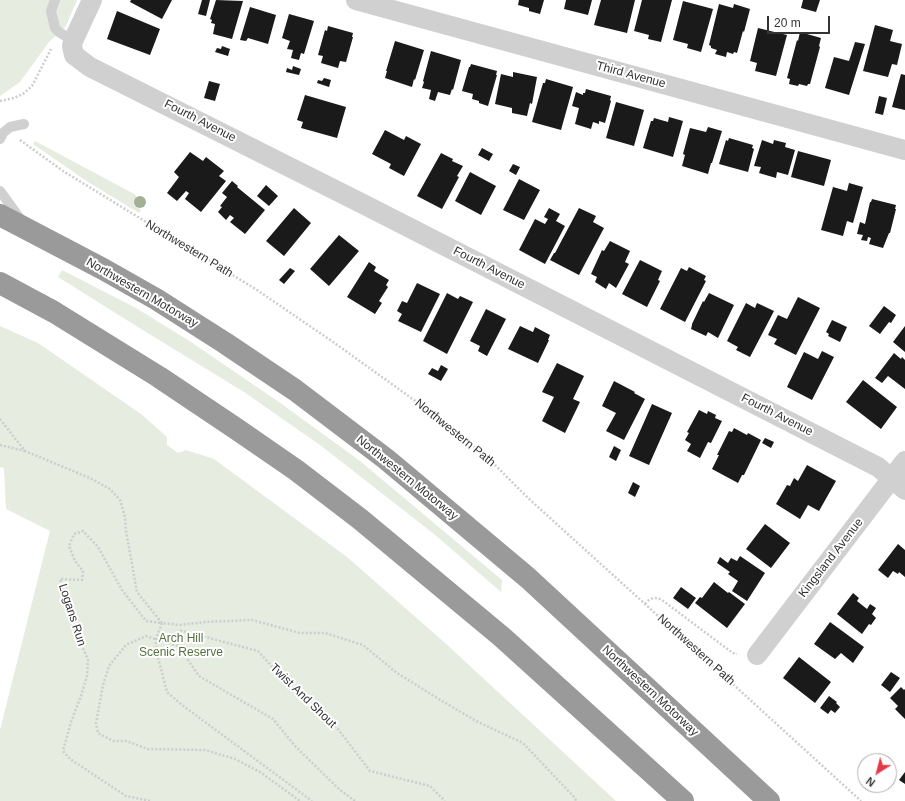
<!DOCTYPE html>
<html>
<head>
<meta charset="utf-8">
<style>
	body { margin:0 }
	#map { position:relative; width:905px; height:801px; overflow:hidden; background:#fff; font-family:Helvetica,sans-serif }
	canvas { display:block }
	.north { position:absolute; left:857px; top:753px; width:40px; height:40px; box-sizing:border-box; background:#fff; border:1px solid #adadad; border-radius:50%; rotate:216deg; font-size:11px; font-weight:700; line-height:16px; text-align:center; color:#333 }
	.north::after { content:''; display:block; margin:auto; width:14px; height:18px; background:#e63946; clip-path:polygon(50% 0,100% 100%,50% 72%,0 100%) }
	.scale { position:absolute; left:767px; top:16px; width:63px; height:18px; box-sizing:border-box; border:2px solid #333; border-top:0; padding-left:5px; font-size:12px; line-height:14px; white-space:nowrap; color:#333; -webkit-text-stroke:3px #fff; paint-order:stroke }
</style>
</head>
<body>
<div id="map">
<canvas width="905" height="801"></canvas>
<div class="north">N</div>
<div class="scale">20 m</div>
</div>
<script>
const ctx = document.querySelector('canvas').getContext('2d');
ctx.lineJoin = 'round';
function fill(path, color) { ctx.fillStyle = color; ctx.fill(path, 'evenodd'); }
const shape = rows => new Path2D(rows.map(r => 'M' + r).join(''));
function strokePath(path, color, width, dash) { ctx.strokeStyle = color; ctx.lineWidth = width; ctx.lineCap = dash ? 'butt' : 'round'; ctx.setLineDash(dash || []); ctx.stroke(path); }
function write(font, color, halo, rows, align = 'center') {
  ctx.font = font + ' Helvetica,sans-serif'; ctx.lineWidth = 4; ctx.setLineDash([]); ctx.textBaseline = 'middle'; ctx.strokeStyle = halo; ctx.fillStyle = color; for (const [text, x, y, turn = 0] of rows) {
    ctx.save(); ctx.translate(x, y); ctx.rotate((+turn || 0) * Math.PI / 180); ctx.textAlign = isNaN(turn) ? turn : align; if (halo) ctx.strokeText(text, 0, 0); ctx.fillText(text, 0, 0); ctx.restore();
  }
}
fill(shape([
	[0,0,77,0,66,26,49,42,20,82,0,96],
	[35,141,136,195,137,206,141,210,139,213,88,182,33,144],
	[62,270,136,308,191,342,279,402,360,461,502,580,501,592,434,534,320,445,244,392,133,324,58,277],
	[0,326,38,343,141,414,167,437,167,445,178,453,186,450,214,459,347,557,444,642,616,801,0,801,0,730,50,531,6,509,4,468,0,467]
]), '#e6ecdf');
fill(shape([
	[131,0,172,0,162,19,130,2],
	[202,0,210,0,206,16,198,14],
	[216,0,243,1,232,39,213,34,215,24,211,23,212,20,210,19],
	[519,0,544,0,540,14,529,11,529,8,518,5],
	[566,0,592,0,588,15,564,9],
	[601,0,635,0,627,33,594,25],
	[642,0,672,0,661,42,648,39,649,35,634,31],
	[803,0,820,0,816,12,801,8],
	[683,1,713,9,701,52,687,48,688,44,673,40],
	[719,4,733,8,734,4,750,9,744,32,743,31,737,53,734,52,733,54,727,52,726,57,715,54,717,50,711,48,711,46,709,45],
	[250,7,276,15,268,44,248,38,246,41,240,40],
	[117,11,160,29,150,55,107,39],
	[289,14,314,21,304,54,301,53,299,60,291,58,293,50,287,49,290,41,282,38],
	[875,25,893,30,890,41,902,44,897,65,892,64,888,77,863,71],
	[328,26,353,33,352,37,353,37,346,62,340,61,338,68,321,63,323,56,318,55,325,30,327,31],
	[758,28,787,35,776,76,755,71,757,63,750,61],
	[800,32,821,38,819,46,820,47,810,84,808,84,807,86,799,84,798,86,789,84,790,79,787,78,797,40,798,41],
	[395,41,424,50,415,80,414,79,412,87,385,78,387,71,386,71],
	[855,42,865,44,849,95,825,88,834,57,849,61],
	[222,46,230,49,228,56,215,52,217,48,221,49],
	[431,51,461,60,453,90,452,89,450,95,438,92,435,101,429,99,431,90,422,88,424,82,423,81],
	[471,64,497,71,496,75,497,75,488,106,479,103,479,101,472,99,473,94,462,91,469,67,470,67],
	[293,66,301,69,299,75,286,72,287,68,292,70],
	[513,72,537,77,532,104,530,103,527,116,512,113,512,108,495,104,501,74,513,77],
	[901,74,905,75,905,110,892,107],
	[324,78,331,80,329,87,317,83,318,80,322,81],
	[546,79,573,87,561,130,532,122,543,83,545,83],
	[209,81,220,84,215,101,204,98],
	[586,89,611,96,610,100,611,101,605,123,599,121,599,124,593,122,591,129,575,124,579,108,572,106,576,92,583,95,583,93,585,93],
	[305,95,346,107,337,138,301,128,303,122,297,120],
	[879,96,887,98,883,115,875,113],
	[616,102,644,110,634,146,606,138],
	[669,117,683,121,673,157,643,148,651,121,653,121,654,118,668,122],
	[708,127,722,131,712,163,711,163,708,174,682,166,685,155,683,154,690,128,706,132],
	[385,130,404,140,406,136,421,144,404,176,389,168,391,164,372,154],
	[729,138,753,145,752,148,754,149,748,172,719,164,726,140,728,141],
	[762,140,773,144,774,140,786,143,785,147,795,150,788,175,777,172,776,178,759,173,761,167,754,166],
	[482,148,493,154,489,161,478,155],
	[798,151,831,160,824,186,791,177],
	[190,152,203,161,206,157,224,171,219,176,226,181,201,212,185,199,189,193,186,191,177,201,167,193,179,177,174,172],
	[441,153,453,159,452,161,463,166,457,176,459,177,442,209,417,196],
	[513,164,520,167,516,175,509,171],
	[470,172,496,186,481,215,455,201],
	[519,179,540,190,524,220,503,210],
	[232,181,238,186,237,187,265,210,245,234,230,222,234,218,230,215,226,220,218,212,222,207,220,206,227,197,222,193],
	[849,183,863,187,853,223,847,221,843,236,821,230,833,187,847,191],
	[266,185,278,196,269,206,257,196],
	[872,199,896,205,895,209,896,209,890,233,889,233,883,248,869,244,871,238,868,237,867,241,861,240,863,235,857,234,860,222,865,224,870,202,871,202],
	[294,208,311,223,284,256,266,241],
	[549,208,560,214,556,221,565,226,545,264,519,250,535,219,545,224,548,219,544,217],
	[579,208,596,216,593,222,604,228,579,275,550,260,554,253,555,253],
	[339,235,359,251,329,286,310,269],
	[610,241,630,251,625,262,629,264,616,288,609,283,606,289,595,282,597,277,591,274,602,250,604,251],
	[640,260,662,271,658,280,660,281,647,307,622,294],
	[369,262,376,267,374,271,389,280,386,285,388,287,379,301,382,303,375,314,347,297],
	[689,267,706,276,704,280,706,281,685,322,660,309,681,268,687,271],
	[290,268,295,271,284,284,279,280],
	[417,283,440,294,421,332,398,321,402,314,397,311,402,301,407,303],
	[447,293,458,299,460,296,473,302,447,354,423,341],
	[709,293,734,305,718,338,708,332,706,336,691,329,692,325,692,324,703,301,704,302],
	[798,297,820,308,796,355,774,344,777,339,768,335,778,315,787,319],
	[746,303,755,308,757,303,774,311,750,357,736,350,738,347,727,341],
	[884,306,896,315,891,323,889,322,880,334,869,326],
	[486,309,506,319,487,356,478,351,480,346,470,341],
	[832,320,847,327,840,342,828,336,829,334,826,332],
	[520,326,533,332,535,327,550,335,548,340,549,340,538,363,508,349],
	[905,326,905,352,893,342],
	[822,351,834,357,812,400,787,387,804,352,818,359],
	[894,353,901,359,902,357,905,360,905,389,888,376,882,383,875,378],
	[557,363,584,376,573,399,580,402,565,433,542,421,554,397,542,392],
	[441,365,448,369,441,381,428,374,432,368,438,371],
	[863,380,897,407,881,429,846,402],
	[614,381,635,392,634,393,645,399,624,440,606,431,616,413,602,406],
	[652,404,672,413,649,465,629,456],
	[699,410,707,414,708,411,716,415,715,418,722,421,711,443,708,442,700,458,687,451,691,444,685,440,689,433,687,432],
	[734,428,747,435,748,433,761,440,744,475,742,475,738,483,712,469,719,455,717,455,729,431,732,432],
	[765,438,774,442,771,448,762,443],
	[614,446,621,450,616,461,609,457],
	[807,465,836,481,819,511,808,505,800,519,776,504,787,485,790,486,794,478,798,481],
	[633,482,640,486,635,497,628,493],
	[765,524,790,543,771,568,746,549],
	[898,544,905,550,905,577,899,572,898,574,893,571,888,578,878,570],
	[740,556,765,573,747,601,732,591,738,581,728,574,730,572,717,563,720,557,728,563,731,558,737,561],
	[714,582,728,593,729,592,745,604,727,628,695,603,700,597,702,598],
	[681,587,696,598,688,609,673,598],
	[853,593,859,598,857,601,867,609,870,604,876,608,872,614,876,618,871,625,869,624,862,634,837,614],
	[830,622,864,647,853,663,841,653,835,659,814,644],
	[799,657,831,682,815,703,783,678],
	[891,672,900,678,890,692,881,685],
	[901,687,904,690,905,689,905,719,895,709,898,706,890,698],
	[829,696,837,702,836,703,840,707,835,713,831,710,828,714,820,708],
	[905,772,905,784,899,780]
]), '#1a1a1a');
strokePath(shape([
	[0,101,14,98,23,94,32,86,51,49],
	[20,140,63,171,257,290,336,344,439,418,487,457,528,498,645,604,861,801],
	[0,419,25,451,90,478,110,489,120,500,125,517,126,531,137,592,162,623,180,625,205,622,252,620,300,633,325,633,363,645,397,673,437,698,476,721,523,743,575,798,576,801],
	[0,445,25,451],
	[645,604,649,600,653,598,658,598,662,600,730,651,735,654,737,654],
	[178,646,146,636,126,645,109,666,103,685,96,723,98,733,113,741,126,741,148,749,205,750,235,759,260,772,300,801],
	[150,801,126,796,70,759,63,751,71,722,81,696,87,676,88,660,80,641,65,597,60,579,82,580,83,571,75,561,69,546,74,534,83,531,98,547,122,590,146,621,162,623,156,639,156,650,167,692,182,705,312,801],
	[355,801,340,790,295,746,273,719,199,676,178,646,179,630,258,651,291,688,328,716,370,771,430,786,445,801]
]), '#cdcdcd', 2.5, [2, 2]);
strokePath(shape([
	[55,0,51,11,55,28,59,32,73,41],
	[0,139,3,133,10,127,24,124],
	[0,191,21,220]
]), '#d0d0d0', 10);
strokePath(shape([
	[92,0,73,41,72,46,74,55,90,67,365,205,878,467,905,490],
	[356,0,905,150],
	[757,655,905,461]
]), '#d0d0d0', 20);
strokePath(shape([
	[0,215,103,269,156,299,225,343,295,390,386,459,528,578,769,801],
	[0,283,54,312,159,377,238,430,296,470,360,519,502,637,683,801]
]), '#9a9a9a', 22);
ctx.fillStyle = '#a2b095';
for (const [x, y] of [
	[140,202]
]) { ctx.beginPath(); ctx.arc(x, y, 6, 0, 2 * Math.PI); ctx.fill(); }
write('12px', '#333', '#fff', [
	["Third Avenue",631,75,15],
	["Fourth Avenue",200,121,27],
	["Northwestern Path",189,249,31],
	["Fourth Avenue",489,268,27],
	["Northwestern Motorway",142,293,30],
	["Fourth Avenue",777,415,27],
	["Northwestern Path",455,433,39],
	["Northwestern Motorway",407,478,39],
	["Kingsland Avenue",831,558,-52],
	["Logans Run",72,615,72],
	["Northwestern Path",696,650,42],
	["Northwestern Motorway",650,691,43],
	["Twist And Shout",303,696,44]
]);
write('12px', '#56703f', '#fff', [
	["Arch Hill",181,639],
	["Scenic Reserve",181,653]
]);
</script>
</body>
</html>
